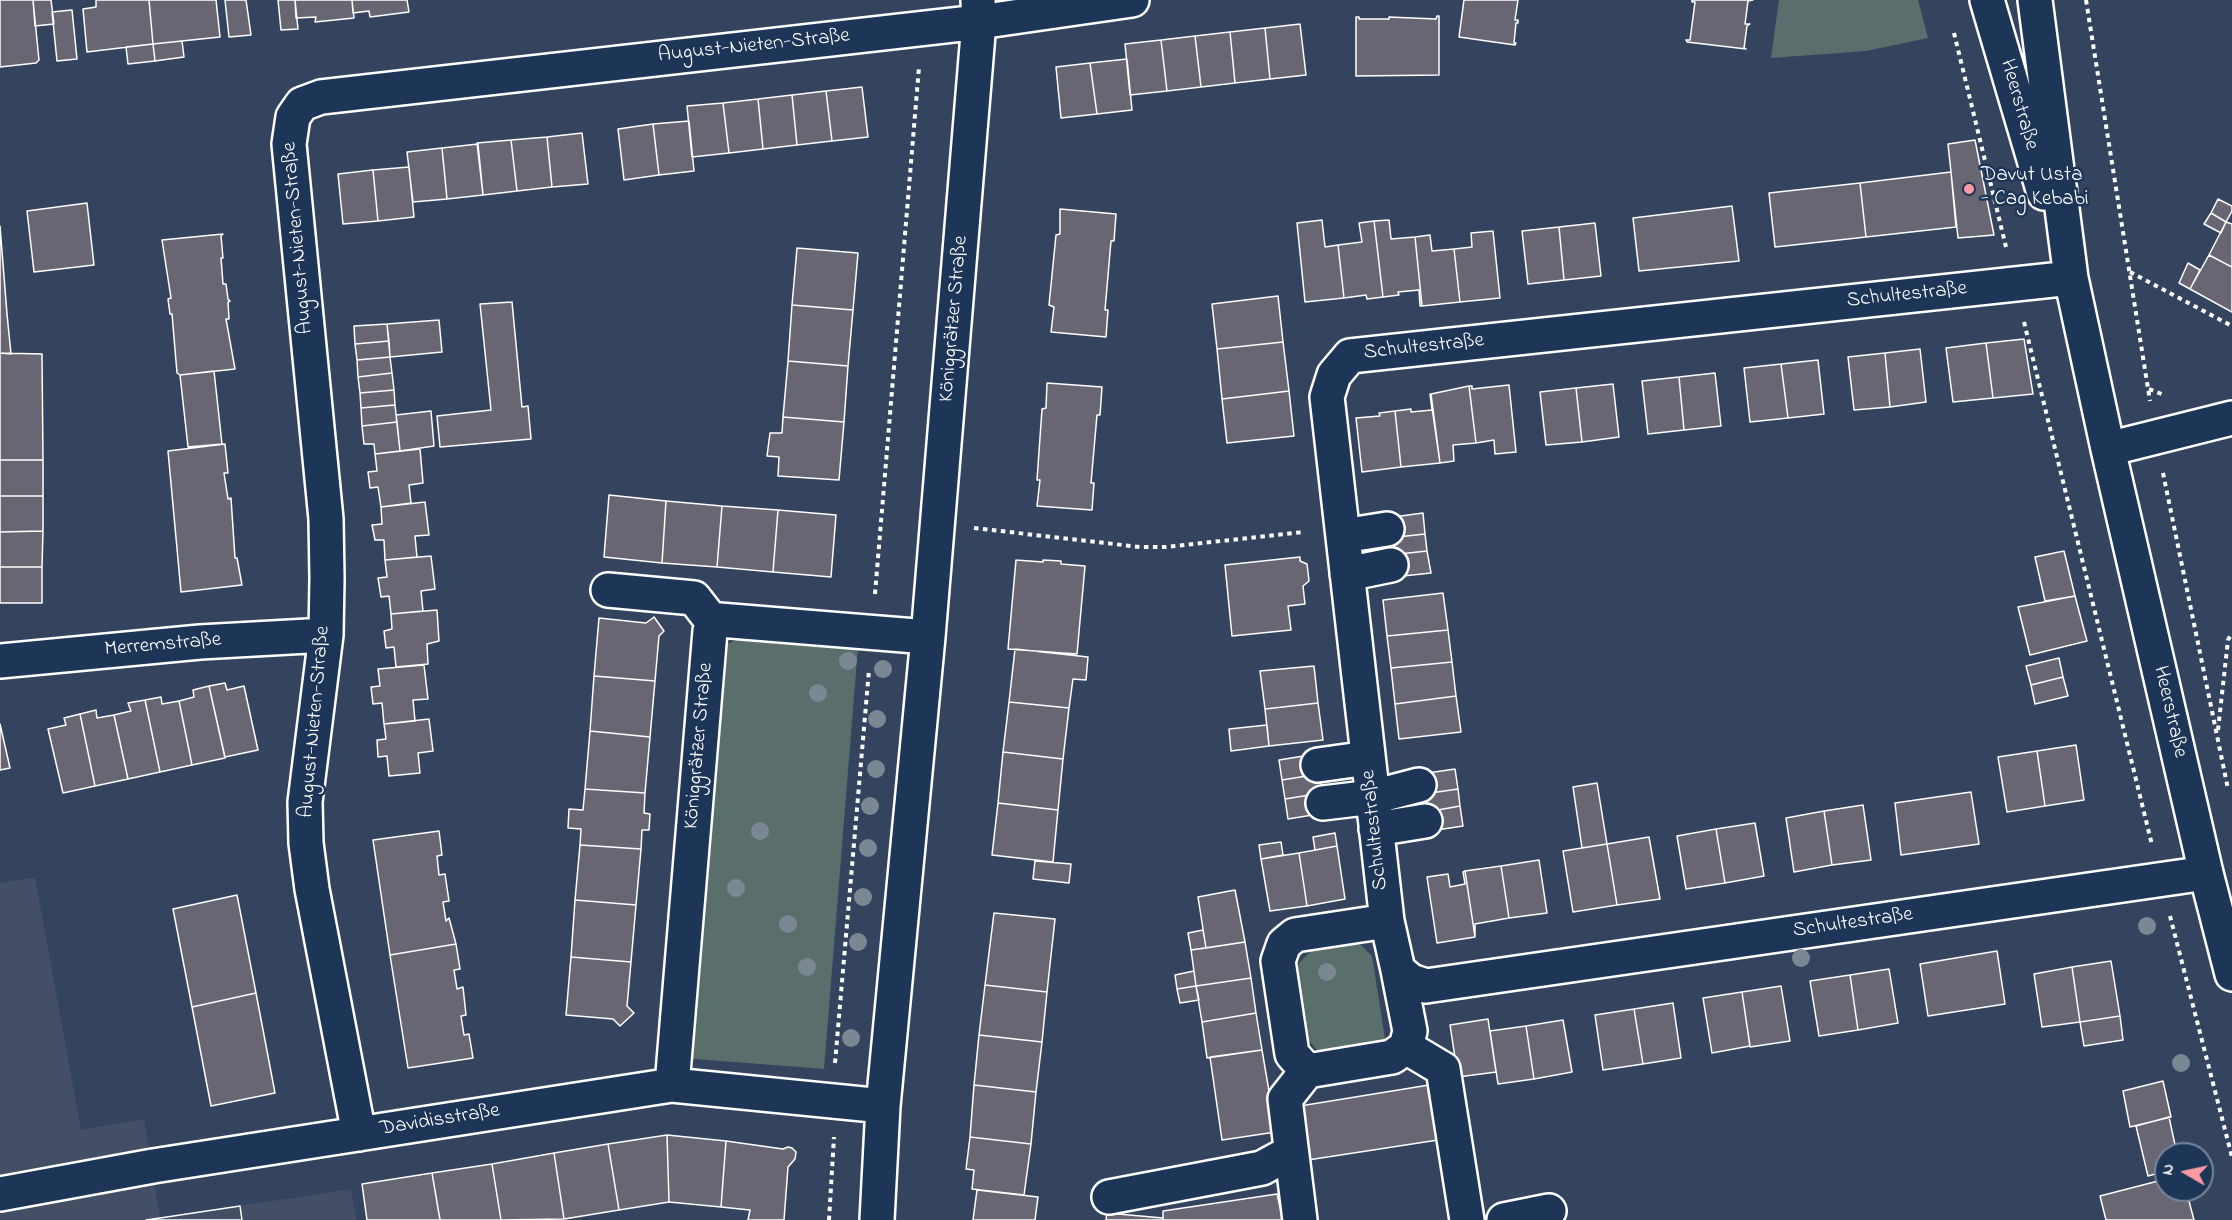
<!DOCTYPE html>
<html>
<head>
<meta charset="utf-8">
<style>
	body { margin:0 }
	#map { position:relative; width:2232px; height:1220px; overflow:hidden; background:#34445f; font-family:"Indie Flower",sans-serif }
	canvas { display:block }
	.north { position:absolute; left:2154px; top:1142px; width:60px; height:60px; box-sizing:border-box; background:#1d3557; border:2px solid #77869a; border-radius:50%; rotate:279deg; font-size:16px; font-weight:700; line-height:24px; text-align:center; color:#fff }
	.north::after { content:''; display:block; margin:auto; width:21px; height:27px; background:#ff9aa2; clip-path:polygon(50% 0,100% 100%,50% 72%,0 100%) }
</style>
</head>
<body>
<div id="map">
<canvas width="2232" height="1220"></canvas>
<div class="north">N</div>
</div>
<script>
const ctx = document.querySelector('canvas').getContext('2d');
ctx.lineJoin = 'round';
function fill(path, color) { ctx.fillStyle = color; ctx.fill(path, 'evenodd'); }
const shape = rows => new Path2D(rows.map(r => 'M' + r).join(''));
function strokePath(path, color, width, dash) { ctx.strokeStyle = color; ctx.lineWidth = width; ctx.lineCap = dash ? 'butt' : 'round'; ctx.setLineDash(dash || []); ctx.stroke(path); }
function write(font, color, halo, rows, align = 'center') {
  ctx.font = font + ' "Indie Flower",sans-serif'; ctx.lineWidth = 5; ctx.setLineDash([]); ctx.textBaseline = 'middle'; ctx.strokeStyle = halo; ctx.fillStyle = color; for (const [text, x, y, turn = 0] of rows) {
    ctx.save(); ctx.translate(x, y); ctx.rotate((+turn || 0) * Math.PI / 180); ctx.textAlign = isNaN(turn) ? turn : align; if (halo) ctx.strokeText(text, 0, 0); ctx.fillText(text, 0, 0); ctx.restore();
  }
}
fill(shape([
	[35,877,81,1130,144,1119,160,1218,351,1189,356,1220,0,1220,0,883]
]), '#444e65');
fill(shape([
	[1779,0,1918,0,1928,38,1866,51,1771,58],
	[739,639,858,647,824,1069,683,1058,725,645],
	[1350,943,1361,945,1372,956,1386,1045,1334,1054,1317,1050,1304,1035,1295,979,1299,963,1311,951]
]), '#5a6f6b');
const building = shape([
	[0,0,33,0,39,60,36,63,0,67,0,0],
	[33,0,51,0,54,24,35,26,33,0],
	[96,0,149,0,153,44,87,52,83,9,96,7,96,0],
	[149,0,216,0,220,37,153,44,149,0],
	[225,0,246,0,251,35,229,37,225,0],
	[278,0,295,0,298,29,281,30,278,0],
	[295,0,352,0,354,18,315,22,316,17,296,18,295,0],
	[352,0,407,0,409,12,370,17,369,11,353,13,352,0],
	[1464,0,1518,0,1515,20,1518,20,1518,23,1516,23,1514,43,1516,43,1515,45,1459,37,1464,0],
	[1692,0,1753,0,1748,1,1745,24,1750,24,1747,26,1744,48,1746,49,1687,42,1686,40,1690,40,1695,2,1692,2,1692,0],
	[72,10,77,59,57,61,52,12,72,10],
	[1437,16,1439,16,1439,75,1356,76,1356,17,1359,17,1359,19,1389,19,1389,17,1436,19,1437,16],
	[1300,24,1306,75,1270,79,1265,28,1300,24],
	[1265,28,1270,79,1235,83,1230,32,1265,28],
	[1230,32,1235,83,1201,87,1195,36,1230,32],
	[1195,36,1201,87,1167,91,1161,40,1195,36],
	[1161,40,1167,91,1130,95,1125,44,1161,40],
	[182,41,184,57,155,61,153,44,182,41],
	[153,44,155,61,128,64,126,47,153,44],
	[1127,59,1132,110,1097,114,1090,63,1127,59],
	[1090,63,1097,114,1061,118,1056,67,1090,63],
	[862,87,868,137,832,141,826,91,862,87],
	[826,91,832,141,797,145,792,95,826,91],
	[792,95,797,145,763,149,758,99,792,95],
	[758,99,763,149,729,153,723,103,758,99],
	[723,103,729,153,692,157,687,106,723,103],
	[689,121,694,171,659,175,653,124,689,121],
	[653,124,659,175,624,180,618,129,653,124],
	[582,133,588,184,552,187,547,137,582,133],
	[547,137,552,187,517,191,511,140,547,137],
	[511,140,517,191,483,195,477,143,511,140],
	[1975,140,1994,235,1958,238,1948,144,1975,140],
	[478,144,483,195,447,199,442,148,478,144],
	[442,148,447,199,413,202,407,152,442,148],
	[409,167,414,217,378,221,373,170,409,167],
	[373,170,378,221,343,224,338,174,373,170],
	[1951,172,1956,227,1866,237,1860,183,1951,172],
	[1860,183,1866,237,1775,247,1769,193,1860,183],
	[2218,199,2232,206,2232,211,2226,222,2211,213,2218,199],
	[87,203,94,265,34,272,27,211,87,203],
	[1732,206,1739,261,1639,271,1633,218,1732,206],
	[1060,209,1116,214,1114,241,1111,241,1105,310,1108,310,1106,337,1051,332,1054,307,1049,305,1056,235,1060,234,1060,209],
	[2211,213,2226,222,2221,233,2204,224,2211,213],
	[1322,220,1325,247,1338,245,1344,298,1305,302,1297,223,1322,220],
	[1389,220,1391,239,1415,237,1422,306,1420,306,1419,290,1398,292,1399,295,1383,297,1374,221,1389,220],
	[1374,221,1383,297,1367,299,1366,295,1344,298,1338,245,1362,242,1359,223,1374,221],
	[2226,222,2232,224,2232,267,2209,255,2226,222],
	[1595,223,1601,276,1564,280,1559,227,1595,223],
	[0,226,7,314,11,354,0,353,0,226],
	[1559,227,1564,280,1528,284,1522,231,1559,227],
	[1493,231,1500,298,1460,302,1454,249,1472,247,1471,233,1493,231],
	[223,234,221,236,223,258,221,258,223,284,226,284,228,299,230,301,228,302,229,319,226,319,235,369,180,375,177,373,172,314,170,314,168,299,171,298,162,240,223,234],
	[1430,235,1432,251,1454,249,1460,302,1422,306,1415,237,1430,235],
	[797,248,858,253,853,310,792,305,797,248],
	[2209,255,2232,267,2232,312,2190,289,2209,255],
	[2188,263,2200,270,2190,289,2179,283,2188,263],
	[1278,296,1283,342,1217,349,1212,304,1278,296],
	[512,302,522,407,528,406,531,439,440,447,437,416,491,410,480,304,512,302],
	[792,305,853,310,848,366,788,361,792,305],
	[439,320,442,352,390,357,387,324,439,320],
	[387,324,389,341,355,344,354,326,387,324],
	[2024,339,2033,394,1993,398,1986,343,2024,339],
	[389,341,390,357,357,360,355,344,389,341],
	[1283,342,1289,391,1222,399,1217,349,1283,342],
	[1986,343,1993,398,1953,402,1946,348,1986,343],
	[1920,349,1926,402,1890,407,1885,353,1920,349],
	[0,353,42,354,43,460,0,460,0,353],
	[1885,353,1890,407,1854,410,1848,357,1885,353],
	[390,357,392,373,358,377,357,360,390,357],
	[1818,360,1824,414,1788,418,1781,364,1818,360],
	[788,361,848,366,844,422,783,417,788,361],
	[1781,364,1788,418,1750,422,1744,368,1781,364],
	[214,371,222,444,188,447,180,375,214,371],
	[392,373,394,390,360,393,358,377,392,373],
	[1715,373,1721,426,1684,430,1679,377,1715,373],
	[1679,377,1684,430,1648,434,1642,381,1679,377],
	[1047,383,1102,387,1100,415,1097,415,1091,483,1094,483,1092,510,1037,506,1040,480,1037,480,1042,409,1046,408,1047,383],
	[1613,384,1619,437,1582,442,1576,388,1613,384],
	[1509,385,1516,452,1495,454,1494,440,1476,443,1469,386,1472,386,1472,389,1509,385],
	[1469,386,1476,443,1453,445,1454,461,1440,463,1431,394,1469,386],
	[1576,388,1582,442,1546,445,1540,392,1576,388],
	[394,390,395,405,361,408,360,393,394,390],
	[1289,391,1294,436,1227,443,1222,399,1289,391],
	[1430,394,1440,463,1401,467,1395,411,1411,409,1411,412,1432,410,1430,394],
	[395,405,397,422,362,426,361,408,395,405],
	[431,411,434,446,400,451,396,415,431,411],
	[1395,411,1401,467,1362,472,1356,418,1380,416,1379,413,1395,411],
	[783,417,844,422,839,480,778,476,779,457,767,456,770,433,782,433,783,417],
	[397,422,400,451,375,454,374,444,364,444,362,426,397,422],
	[225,444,228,473,224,473,228,499,231,498,235,558,237,558,242,585,181,592,168,451,225,444],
	[420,449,423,483,409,485,411,503,381,507,378,487,370,488,368,472,377,471,375,454,420,449],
	[0,460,43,460,43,496,0,496,0,460],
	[609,495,666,501,662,563,604,557,609,495],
	[0,496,43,496,43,531,0,532,0,496],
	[666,501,722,506,717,567,662,563,666,501],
	[425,502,429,535,415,536,417,557,385,560,384,540,375,540,372,525,382,524,381,507,425,502],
	[722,506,778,510,773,572,717,567,722,506],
	[778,510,836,515,831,577,773,572,778,510],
	[1423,513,1425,534,1388,538,1386,518,1423,513],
	[43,531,42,567,0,567,0,532,43,531],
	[1425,534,1427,551,1390,555,1388,538,1425,534],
	[1427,551,1431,573,1394,577,1390,555,1427,551],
	[2064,551,2075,596,2045,601,2035,557,2064,551],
	[431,556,435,589,421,591,423,611,391,614,389,596,381,597,378,578,387,577,385,560,431,556],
	[1300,557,1300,561,1307,564,1309,581,1303,586,1305,604,1288,606,1291,630,1232,636,1225,565,1300,557],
	[1016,560,1043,562,1043,560,1061,561,1061,564,1085,566,1077,654,1008,649,1016,560],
	[0,567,42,567,42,603,0,603,0,567],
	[1443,593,1448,630,1387,636,1383,600,1443,593],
	[2075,596,2087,641,2030,655,2018,607,2075,596],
	[437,610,439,641,427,644,428,664,396,667,394,647,386,648,384,631,392,629,391,614,437,610],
	[654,617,664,631,659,636,655,681,594,676,599,618,646,623,654,617],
	[1448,630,1452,662,1391,668,1387,636,1448,630],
	[1015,649,1088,657,1086,680,1073,679,1069,708,1009,702,1015,649],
	[2059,658,2063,677,2031,685,2026,666,2059,658],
	[1452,662,1456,696,1395,704,1391,668,1452,662],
	[424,665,428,699,413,700,415,721,384,724,382,703,373,704,371,687,380,686,378,669,424,665],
	[1314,666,1318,703,1265,709,1260,671,1314,666],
	[594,676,655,681,650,737,590,731,594,676],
	[2063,677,2068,696,2035,704,2031,685,2063,677],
	[225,683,227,690,244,686,258,750,225,757,209,686,225,683],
	[209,686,225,758,192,765,179,701,194,697,193,690,209,686],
	[1456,696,1461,732,1399,739,1395,704,1456,696],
	[161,697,162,704,179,701,192,765,160,772,145,700,161,697],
	[145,700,160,772,128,779,114,715,131,711,128,703,145,700],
	[1009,702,1069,708,1063,759,1003,752,1009,702],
	[1318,703,1323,740,1269,746,1265,709,1318,703],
	[96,710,97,718,114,715,128,779,95,786,80,714,96,710],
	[80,714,95,786,63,793,48,729,66,725,64,718,80,714],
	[429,719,433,751,418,753,420,773,389,776,387,756,378,757,377,740,386,739,384,724,429,719],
	[0,724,10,768,0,770,0,724],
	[1267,725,1269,746,1231,751,1229,729,1267,725],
	[590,731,650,737,645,793,585,789,590,731],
	[2076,745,2084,800,2045,806,2037,751,2076,745],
	[2037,751,2045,806,2007,812,1998,757,2037,751],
	[1003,752,1063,759,1058,810,998,803,1003,752],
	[1316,754,1319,774,1282,780,1279,760,1316,754],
	[1455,769,1458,789,1424,794,1421,774,1455,769],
	[1319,774,1322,793,1285,799,1282,780,1319,774],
	[1597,783,1607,844,1582,848,1573,787,1597,783],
	[585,789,645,793,644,813,650,814,649,830,642,830,641,849,580,845,581,829,568,828,569,809,583,810,585,789],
	[1458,789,1460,806,1427,812,1424,794,1458,789],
	[1971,792,1979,844,1901,855,1895,803,1971,792],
	[1322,793,1325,813,1288,819,1285,799,1322,793],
	[998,803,1058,810,1053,862,992,855,998,803],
	[1863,805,1871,860,1832,865,1824,811,1863,805],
	[1460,806,1463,826,1430,831,1427,812,1460,806],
	[1824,811,1832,865,1794,872,1786,818,1824,811],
	[1755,823,1764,876,1725,883,1716,829,1755,823],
	[1716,829,1725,883,1686,889,1677,836,1716,829],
	[439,831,442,855,437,856,439,875,445,874,449,901,443,902,446,921,449,918,456,944,390,955,373,840,439,831],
	[1335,833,1337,846,1315,850,1313,837,1335,833],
	[1649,837,1660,899,1617,905,1607,844,1649,837],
	[1281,842,1283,855,1261,859,1259,845,1281,842],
	[1607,844,1617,905,1573,912,1563,851,1607,844],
	[580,845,641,849,636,905,575,900,580,845],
	[1337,846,1345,899,1307,906,1299,853,1337,846],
	[1299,853,1307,906,1270,911,1261,859,1299,853],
	[1539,860,1547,913,1509,918,1501,866,1539,860],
	[1035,861,1071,864,1069,883,1033,879,1035,861],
	[1501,866,1509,918,1475,924,1475,937,1465,871,1501,866],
	[1465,871,1475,937,1437,943,1427,877,1448,874,1450,887,1465,884,1463,872,1465,871],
	[1235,890,1245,942,1206,948,1198,897,1235,890],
	[237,895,256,993,192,1007,173,909,237,895],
	[575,900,636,905,631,962,571,957,575,900],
	[994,913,1055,919,1047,992,985,985,994,913],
	[1203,930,1206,948,1191,950,1188,933,1203,930],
	[1245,942,1251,978,1196,986,1191,950,1245,942],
	[456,944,460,969,454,970,457,989,463,987,466,1015,461,1016,464,1035,469,1034,473,1058,408,1068,390,955,456,944],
	[1997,951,2005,1004,1928,1016,1920,964,1997,951],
	[571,957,631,962,627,1006,634,1013,620,1026,613,1019,566,1015,571,957],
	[2111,961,2120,1016,2080,1022,2072,967,2111,961],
	[2072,967,2080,1022,2042,1027,2034,974,2072,967],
	[1889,969,1898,1023,1858,1030,1850,975,1889,969],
	[1194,971,1196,986,1177,989,1175,975,1194,971],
	[1850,975,1858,1030,1819,1036,1810,981,1850,975],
	[1251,978,1256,1013,1202,1022,1196,986,1251,978],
	[985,985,1047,992,1042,1042,979,1035,985,985],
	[1196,986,1199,1000,1180,1003,1177,989,1196,986],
	[1781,986,1790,1041,1750,1047,1742,992,1781,986],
	[1742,992,1750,1046,1712,1053,1703,998,1742,992],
	[256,993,275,1093,211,1106,192,1007,256,993],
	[1673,1003,1681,1058,1643,1064,1634,1009,1673,1003],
	[1634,1009,1643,1064,1603,1070,1595,1015,1634,1009],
	[1256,1013,1262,1050,1207,1058,1202,1022,1256,1013],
	[2120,1016,2123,1040,2084,1046,2080,1022,2120,1016],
	[1488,1019,1496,1072,1458,1077,1450,1025,1488,1019],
	[1563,1020,1572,1072,1534,1079,1526,1026,1563,1020],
	[1526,1026,1534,1079,1498,1084,1490,1031,1526,1026],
	[979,1035,1042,1042,1036,1092,974,1085,979,1035],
	[1262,1050,1276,1132,1222,1140,1210,1057,1262,1050],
	[2163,1081,2171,1117,2130,1127,2123,1091,2163,1081],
	[974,1085,1036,1092,1031,1144,970,1137,974,1085],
	[1429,1085,1438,1140,1308,1160,1300,1106,1429,1085],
	[2169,1117,2177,1154,2166,1154,2166,1171,2148,1176,2136,1126,2169,1117],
	[667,1135,726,1141,721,1207,669,1202,667,1135],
	[667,1135,669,1202,619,1210,608,1144,667,1135],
	[970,1137,1031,1144,1024,1195,972,1189,974,1170,966,1169,970,1137],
	[726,1141,783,1149,788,1147,792,1148,796,1152,795,1159,788,1167,784,1220,748,1220,750,1210,721,1207,726,1141],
	[608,1144,619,1210,564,1219,554,1153,608,1144],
	[554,1153,564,1219,501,1220,492,1164,554,1153],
	[492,1164,501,1220,440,1220,432,1173,492,1164],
	[432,1173,440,1220,367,1220,362,1184,432,1173],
	[2166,1179,2166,1190,2186,1190,2194,1220,2106,1220,2100,1196,2166,1179],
	[977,1190,1038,1197,1035,1220,973,1220,977,1190],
	[1277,1194,1283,1220,1163,1220,1163,1211,1277,1194],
	[240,1206,242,1220,146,1220,160,1218,240,1206],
	[240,1206,242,1220,146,1220,160,1218,240,1206],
	[1107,1213,1163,1218,1163,1220,1106,1220,1107,1213]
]);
fill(building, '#686673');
strokePath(building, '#fff', 1.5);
const minor = shape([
	[1987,0,2044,193],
	[2035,0,2071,278,2108,449,2206,873,2232,974],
	[2071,278,1350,356,1334,375,1327,397,1387,921,1398,970,1411,981,1426,986,2206,873],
	[2108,449,2232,418],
	[1343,536,1387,529],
	[1347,574,1391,565],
	[608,590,694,598,715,625],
	[0,661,200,642,326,635],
	[1318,765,1368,758],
	[1323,803,1373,797,1419,785],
	[1376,829,1425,821],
	[1387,921,1295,935,1284,944,1278,961,1292,1054,1307,1071,1392,1057,1406,1047,1410,1031,1398,970],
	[1406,1047,1443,1069,1467,1220],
	[672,1085,710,631,719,620,928,637],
	[359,1134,312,889,306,843,305,802,326,635,327,578,326,519,289,144,293,117,302,104,321,97,979,22,1132,0],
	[0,1194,153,1166,672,1085,883,1106],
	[1109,1197,1262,1168,1291,1152],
	[877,1220,883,1106,928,637,979,22,978,0],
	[1300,1220,1285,1099,1307,1071],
	[1504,1220,1549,1211]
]);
strokePath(minor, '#fff', 38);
strokePath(shape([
	[2086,0,2150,401],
	[1954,33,2006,247],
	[2130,272,2232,326],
	[2024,322,2152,845],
	[2149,389,2164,395],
	[2163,473,2228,789],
	[974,528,1140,547,1166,547,1304,532],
	[875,594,919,67],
	[2218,730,2228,640,2232,633],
	[2170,916,2232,1157],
	[835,1063,869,670],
	[829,1220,834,1137]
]), '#fff', 4, [4.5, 4.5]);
strokePath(minor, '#1d3557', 33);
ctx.fillStyle = '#7b8792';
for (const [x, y] of [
	[848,661],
	[883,669],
	[818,693],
	[877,719],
	[876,769],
	[870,806],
	[760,831],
	[868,848],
	[736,888],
	[863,897],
	[788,924],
	[2147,926],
	[858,942],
	[1801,958],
	[807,967],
	[1327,972],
	[851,1038],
	[2181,1063]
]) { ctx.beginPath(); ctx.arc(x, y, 9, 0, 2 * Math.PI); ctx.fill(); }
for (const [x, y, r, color] of [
	[1969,189,6,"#ff9aa2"]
]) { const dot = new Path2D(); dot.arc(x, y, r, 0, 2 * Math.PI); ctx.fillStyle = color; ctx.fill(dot); strokePath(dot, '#1d3557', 2); }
write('21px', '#fff', '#1d3557', [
	["August-Nieten-Straße",754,47,-6],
	["Heerstraße",2018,105,74],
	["August-Nieten-Straße",299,238,-95],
	["Schultestraße",1907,296,-6],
	["Königgrätzer Straße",955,319,-85],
	["Schultestraße",1424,348,-6],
	["Merremstraße",163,646,-5],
	["Heerstraße",2169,712,77],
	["August-Nieten-Straße",316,722,-85],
	["Königgrätzer Straße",700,746,-85],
	["Schultestraße",1376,830,-96],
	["Schultestraße",1853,924,-8],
	["Davidisstraße",440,1121,-9]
]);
write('21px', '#fff', '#1d3557', [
	["Davut Usta",1981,177],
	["- Cag Kebabi",1981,201]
], 'left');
</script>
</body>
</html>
